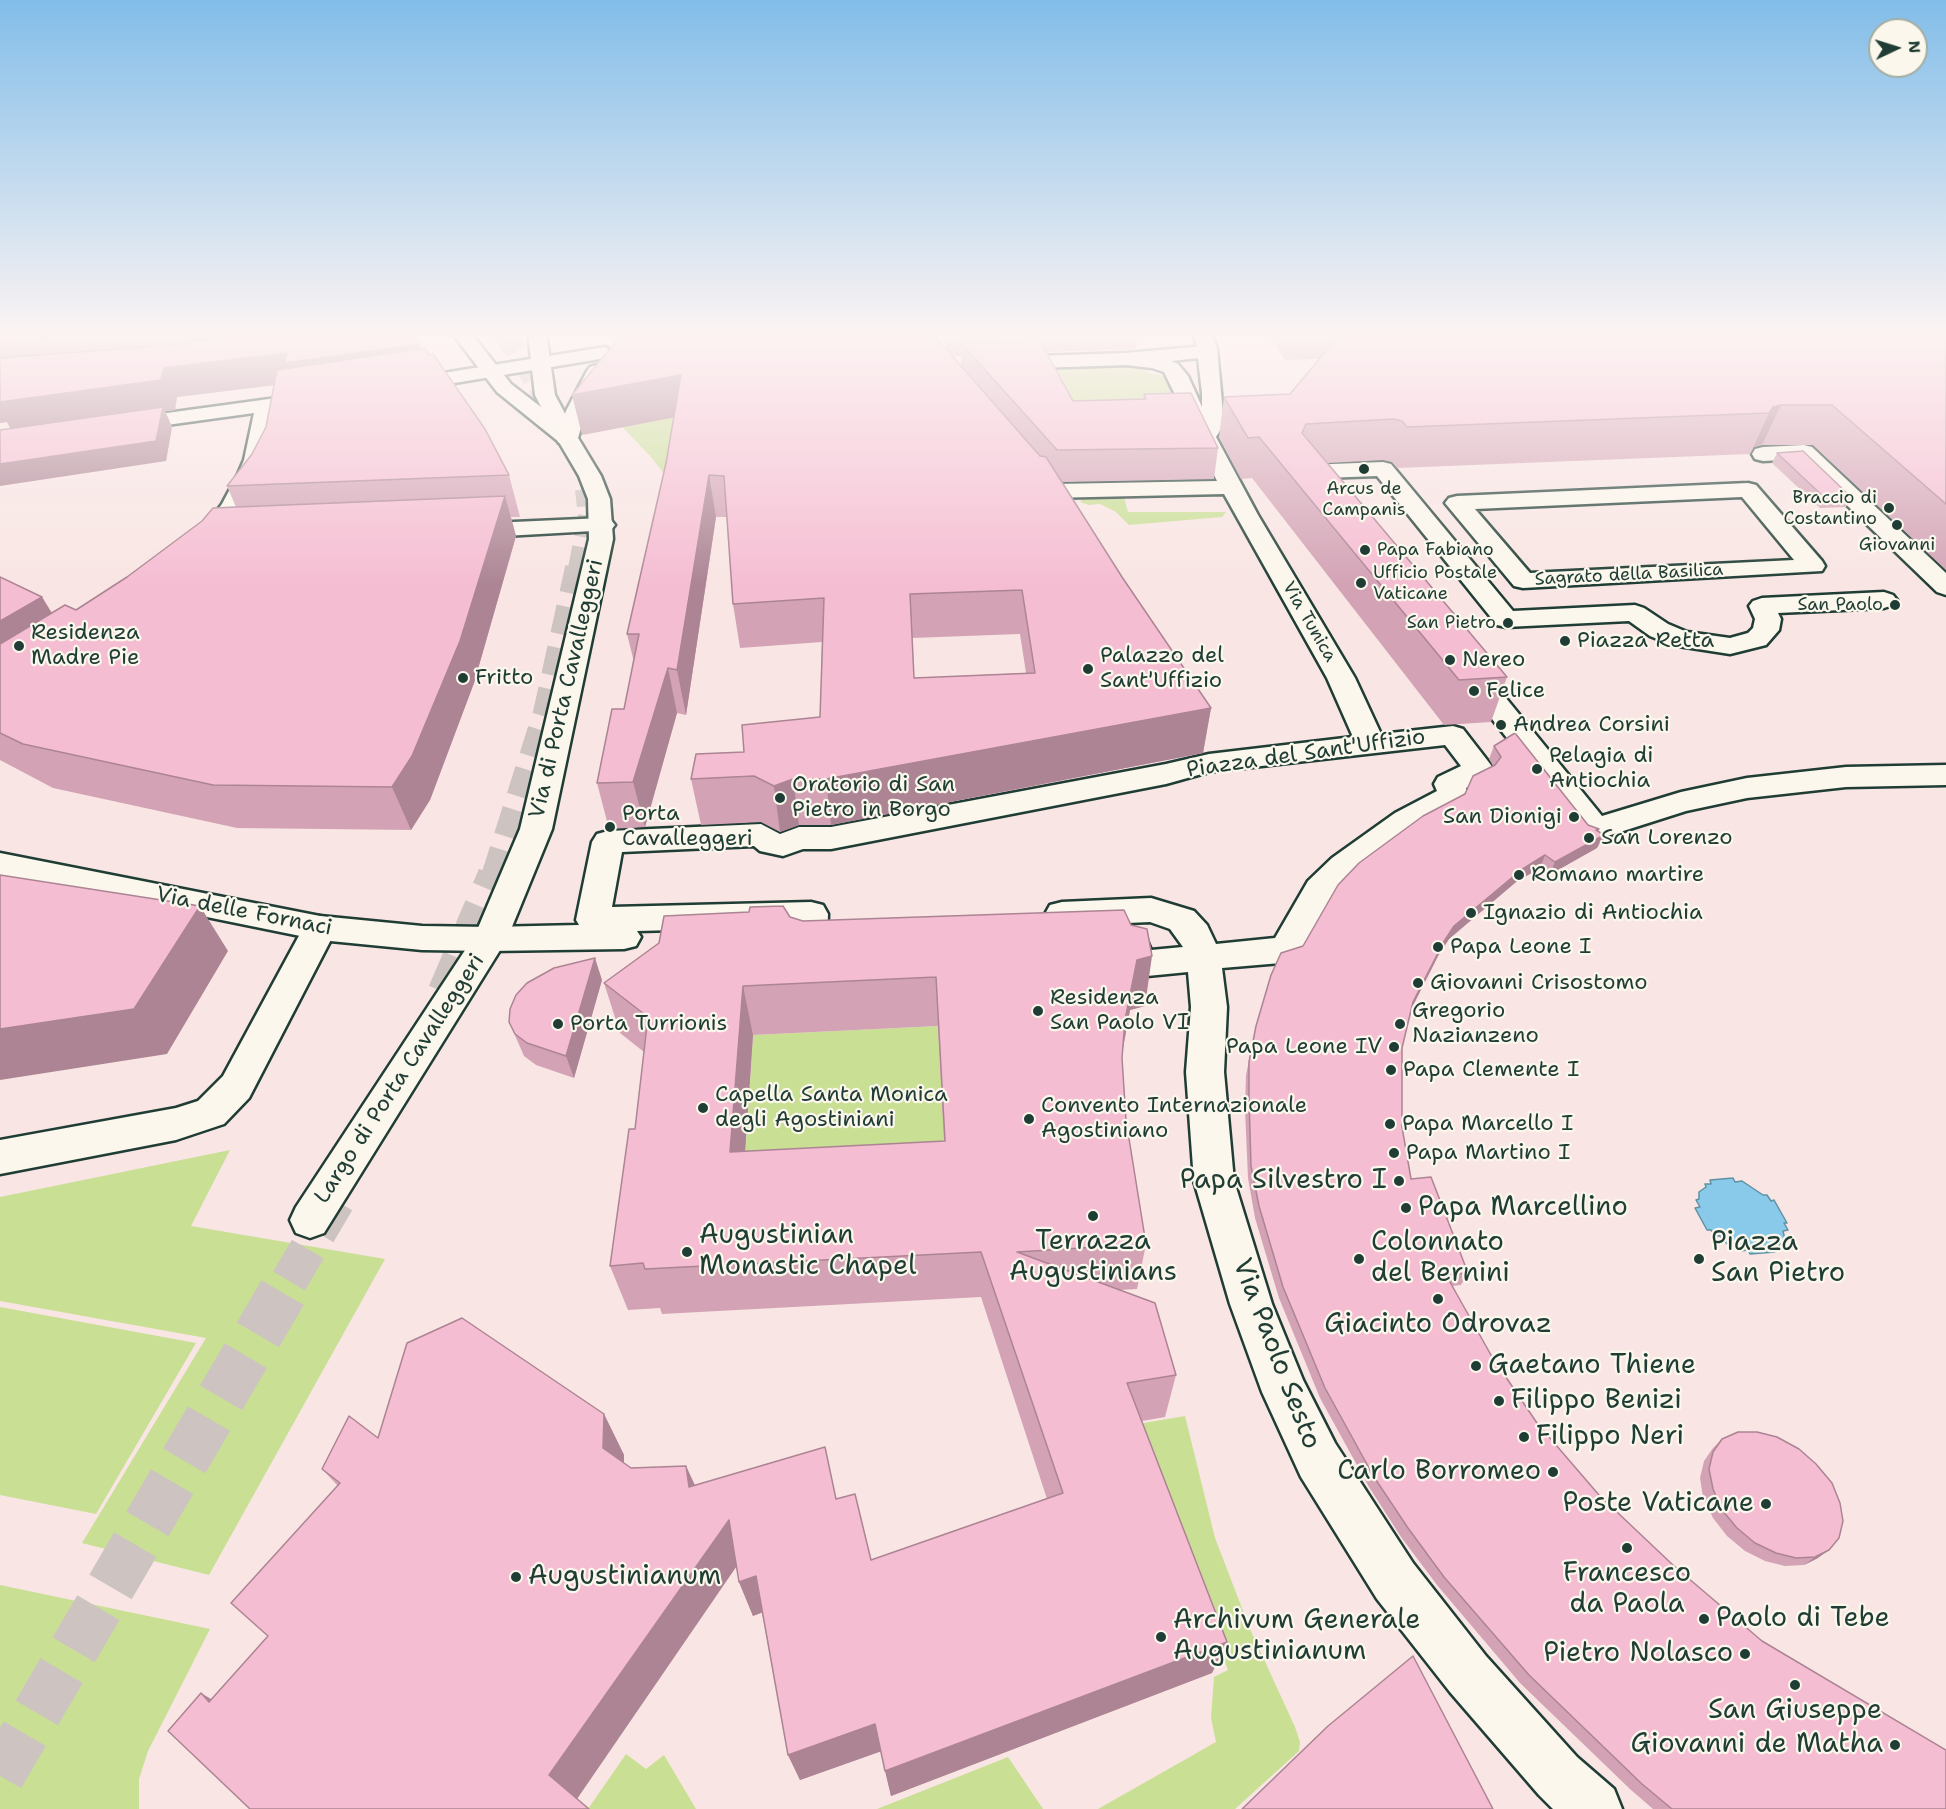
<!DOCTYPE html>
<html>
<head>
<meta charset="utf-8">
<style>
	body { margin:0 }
	#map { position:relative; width:1946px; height:1809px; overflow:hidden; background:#f9e6e4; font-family:"Shantell Sans",sans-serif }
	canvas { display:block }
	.north { position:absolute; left:1868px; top:18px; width:60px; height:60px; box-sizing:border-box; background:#fbf7ec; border:2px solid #a3ada2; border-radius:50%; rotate:86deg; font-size:16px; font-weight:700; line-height:24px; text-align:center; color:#1f3d34 }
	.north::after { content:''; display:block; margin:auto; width:21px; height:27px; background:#1f3d34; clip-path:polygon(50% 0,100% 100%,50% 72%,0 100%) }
</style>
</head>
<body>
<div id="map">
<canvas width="1946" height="1809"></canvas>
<div class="north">N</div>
</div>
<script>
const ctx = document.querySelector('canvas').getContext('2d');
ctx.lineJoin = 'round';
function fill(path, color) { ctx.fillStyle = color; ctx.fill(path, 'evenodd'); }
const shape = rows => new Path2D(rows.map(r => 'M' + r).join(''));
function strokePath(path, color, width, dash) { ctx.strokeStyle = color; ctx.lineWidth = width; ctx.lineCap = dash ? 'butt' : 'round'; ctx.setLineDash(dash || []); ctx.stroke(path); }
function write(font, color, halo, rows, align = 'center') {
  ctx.font = font + ' "Shantell Sans",sans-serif'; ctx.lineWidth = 4.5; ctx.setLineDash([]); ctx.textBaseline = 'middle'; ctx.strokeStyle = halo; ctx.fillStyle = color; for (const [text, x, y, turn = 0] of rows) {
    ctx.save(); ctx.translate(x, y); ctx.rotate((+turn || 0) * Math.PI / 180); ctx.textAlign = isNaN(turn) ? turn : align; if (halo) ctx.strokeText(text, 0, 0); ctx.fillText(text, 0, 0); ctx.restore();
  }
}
fill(shape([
	[1144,363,1148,373,1165,376,1183,424,1054,431,1038,368],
	[605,409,685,416,673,485,651,457],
	[1124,497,1128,512,1226,512,1222,517,1129,525,1116,512,1100,504,1089,505,1080,502,1083,498],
	[938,1026,947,1188,745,1159,753,1035],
	[230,1150,191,1226,385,1259,209,1575,82,1543,206,1338,0,1301,0,1197],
	[0,1307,196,1343,96,1514,0,1495],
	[1185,1416,1215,1538,1250,1629,1295,1727,1300,1742,1299,1751,1235,1809,1098,1809,1216,1742,1211,1718,1214,1677,1228,1670,1132,1425],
	[0,1585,210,1629,148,1751,139,1779,139,1809,0,1809],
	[626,1754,646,1769,664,1755,696,1809,588,1809],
	[1008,1757,1043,1809,877,1809]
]), '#c8df94');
const water = shape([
	[1733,1178,1735,1182,1742,1181,1763,1195,1767,1195,1771,1201,1774,1200,1787,1223,1784,1223,1788,1230,1783,1231,1785,1240,1779,1245,1780,1248,1773,1249,1775,1252,1750,1254,1748,1250,1741,1251,1739,1246,1727,1244,1720,1236,1715,1236,1711,1230,1707,1230,1695,1208,1700,1207,1696,1200,1699,1199,1699,1192,1706,1187,1705,1184,1711,1184,1710,1180,1733,1178]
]);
fill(water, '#89caea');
strokePath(water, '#5f92a1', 1.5);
strokePath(shape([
	[504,333,538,385,554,417],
	[579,569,589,516,586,489]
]), '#cdc4c1', 22, [22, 10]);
strokePath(shape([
	[495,877,547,713,579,568]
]), '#cdc4c1', 28, [28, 14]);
strokePath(shape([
	[446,993,496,876],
	[289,1281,338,1198]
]), '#cdc4c1', 37, [37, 19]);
strokePath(shape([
	[0,1776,290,1280]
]), '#cdc4c1', 49, [49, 24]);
const street = shape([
	[1193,333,1211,333,1217,349,1224,424,1216,437,1258,515,1355,678,1381,734,1453,726,1463,729,1494,769,1489,776,1466,788,1467,792,1459,805,1417,827,1354,874,1332,897,1298,958,1281,963,1222,968,1227,1007,1224,1072,1234,1181,1272,1304,1303,1380,1335,1443,1413,1563,1486,1656,1577,1757,1614,1789,1622,1809,1553,1809,1539,1795,1450,1692,1377,1599,1301,1477,1262,1392,1230,1304,1194,1181,1186,1072,1191,1007,1188,972,1137,977,1125,973,1119,958,810,969,798,965,793,956,794,927,637,931,641,937,636,946,624,949,490,951,478,948,473,939,478,930,490,927,579,925,576,920,592,842,597,834,608,831,761,824,780,834,799,827,831,827,1166,764,1209,754,1353,737,1327,678,1224,494,1048,498,1040,496,1020,471,1023,466,1031,464,1039,466,1054,484,1217,481,1164,372,1152,368,1126,365,1008,369,998,363,1008,357,1126,353,1194,347,1197,346,1193,333],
	[1198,358,1202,393,1202,407,1188,376,1178,364,1171,361,1198,358],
	[1445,745,1461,766,1438,777,1434,784,1437,791,1395,813,1332,858,1308,881,1275,938,1216,944,1207,925,1194,911,1151,898,1062,902,1050,905,1045,914,1050,923,1062,926,1150,922,1170,929,1183,947,1151,950,1145,936,1133,932,827,943,828,914,823,905,811,902,612,907,622,852,754,846,760,851,783,856,803,849,831,849,1166,784,1209,772,1445,745],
	[605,347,615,353,612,357,406,391,399,389,396,385,399,381,406,379,605,347],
	[597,365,604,367,607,371,586,411,578,438,575,443,559,443,556,438,566,411,587,371,590,367,597,365],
	[313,393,320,395,323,399,320,403,276,410,266,460,245,505,213,549,204,551,195,549,192,544,222,504,238,474,244,460,254,413,123,431,116,429,112,425,116,421,123,419,313,393],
	[1804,445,1812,447,1946,573,1946,595,1937,592,1799,459,1763,461,1755,459,1752,454,1755,449,1763,447,1804,445],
	[1383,462,1391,464,1513,611,1635,605,1644,608,1668,624,1687,632,1730,638,1748,633,1753,628,1755,619,1749,606,1753,601,1762,598,1884,592,1893,595,1897,600,1893,605,1884,608,1778,613,1781,619,1779,630,1766,645,1730,654,1672,645,1650,636,1629,621,1506,627,1497,625,1377,476,1324,478,1330,486,1327,491,1319,493,1311,491,1296,472,1299,467,1307,465,1383,462],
	[1748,483,1756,485,1822,561,1825,566,1822,571,1523,588,1514,586,1445,503,1449,498,1457,496,1748,483],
	[1742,497,1794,560,1530,573,1475,509,1742,497],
	[603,518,611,520,615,525,611,530,469,538,461,536,457,531,461,526,469,524,603,518],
	[1469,663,1479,665,1602,816,1681,792,1747,778,1846,767,1946,765,1946,785,1846,787,1747,798,1686,811,1595,840,1584,836,1459,677,1455,671,1459,665,1469,663],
	[320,916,332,919,337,928,249,1098,224,1124,176,1140,0,1174,0,1140,176,1108,198,1101,223,1076,308,919,320,916]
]);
const secondary = shape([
	[528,333,546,333,555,395,578,438,575,443,559,443,535,395,528,333],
	[0,853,320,916,422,926,490,927,502,930,507,939,502,948,490,951,422,950,320,940,0,875,0,853]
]);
const primary = shape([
	[452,333,471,333,511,384,575,433,601,476,610,499,613,539,552,829,507,939,324,1233,310,1238,296,1233,290,1220,296,1207,475,935,520,829,589,539,588,499,579,476,559,442,497,392,452,333]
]);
strokePath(street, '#1f3d34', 5);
strokePath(secondary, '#1f3d34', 5);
strokePath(primary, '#1f3d34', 5);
fill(street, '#fbf7ec');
fill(secondary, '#fbf7ec');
fill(primary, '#fbf7ec');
fill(shape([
	[0,333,413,333,420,344,421,349,509,475,520,517,511,517,516,536,474,683,430,800,411,830,237,828,53,788,0,760,0,577,42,597,52,613,76,610,236,507,227,486,252,454,266,427,274,385,177,397,175,410,165,411,172,427,166,461,10,428,7,422,0,423],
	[941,333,1147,333,1147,336,1137,337,1136,349,1047,352,1073,401,1143,399,1144,394,1218,448,1214,479,1062,482,1122,577,1211,708,1203,753,831,825,799,825,780,832,761,822,701,825,691,779,744,752,820,717,822,642,740,648,733,604,727,517,716,517,686,715,677,713,645,827,609,829,597,783,624,709,634,662,627,634,666,463,674,417,582,435,948,352],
	[961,356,961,366,953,357],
	[1020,634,1026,673,914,678,912,638],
	[1257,333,1946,333,1946,570,1813,445,1762,445,1754,447,1750,454,1397,468,1392,462,1383,460,1328,463,1507,677,1491,722,1444,725,1252,478,1241,479,1219,437,1224,397,1290,394,1319,359,1285,360,1268,333],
	[1777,453,1851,497,1846,507,1820,508,1772,463],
	[1494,746,1588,825,1599,829,1598,831,1604,835,1597,848,1549,875,1540,868,1516,882,1449,939,1438,956,1412,1008,1402,1048,1402,1127,1411,1179,1468,1273,1461,1285,1452,1286,1491,1355,1537,1423,1599,1495,1674,1566,1946,1809,1653,1809,1631,1790,1520,1683,1437,1585,1401,1537,1369,1487,1320,1398,1279,1298,1255,1218,1248,1178,1245,1110,1246,1075,1256,1026,1303,946,1493,766,1489,759],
	[790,917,803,921,1145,1006,1130,1010,1123,1049,1122,1058,1126,1120,1146,1244,1137,1289,1119,1290,1176,1375,1165,1417,1142,1421,1227,1642,1212,1673,891,1796,881,1751,800,1780,788,1755,762,1612,753,1616,739,1582,736,1566,212,1700,268,1636,338,1486,322,1469,378,1438,604,1414,624,1455,624,1463,631,1468,686,1466,695,1485,836,1499,871,1560,1047,1499,981,1297,662,1314,660,1308,628,1310,610,1266,635,1129,644,1052,620,1033,604,983],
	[938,1026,944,1141,745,1151,753,1035],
	[602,980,574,1078,536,1065,524,1056,509,1022],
	[1722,1439,1818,1558,1804,1565,1785,1566,1765,1561,1745,1551,1727,1536,1713,1518,1703,1497,1700,1478,1704,1461,1713,1448]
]), '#d3a3b5');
fill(shape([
	[187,333,240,333,198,357],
	[420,344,429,373,292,383,177,397,175,410,165,411,172,427,166,461,0,486,0,464,13,433,7,422,0,423,0,391,164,368,287,353],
	[681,375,687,415,582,435,572,395],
	[1781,405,1762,445,1754,447,1750,454,1769,413,1773,407],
	[709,475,716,517,686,715,677,670],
	[505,496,516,536,474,683,430,800,411,830,392,787],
	[42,597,65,635,0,659,0,621],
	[668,668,677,713,645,827,633,782],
	[1211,708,1203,753,831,825,826,779],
	[793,779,799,825,780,832,774,786],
	[1599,829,1593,841,1604,835,1597,848,1549,875,1555,862],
	[1545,855,1540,868,1516,882,1449,939,1438,956,1408,1015,1413,1002,1443,943,1454,926,1521,870],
	[200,906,228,951,167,1054,0,1080,0,1029],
	[1152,956,1145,1006,1130,1010,1119,1069,1125,1020,1137,960],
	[595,958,602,980,574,1078,566,1056],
	[743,986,753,1035,742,1199,730,1152],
	[604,1414,624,1455,624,1487,603,1448],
	[686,1466,703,1504,689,1487],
	[729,1520,743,1557,577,1799,549,1775],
	[1829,1550,1818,1558,1804,1565,1815,1557],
	[756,1576,769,1610,753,1616,739,1582],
	[1227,1642,1212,1673,891,1796,885,1771],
	[201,1693,249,1722,209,1702],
	[875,1724,882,1751,800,1780,788,1755]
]), '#ac8493');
const building = shape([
	[0,333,118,333,0,341,0,333],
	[235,333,413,333,420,344,284,363,287,353,164,368,161,380,0,402,0,358,185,344,234,335,235,333],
	[623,333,932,333,1040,456,1046,457,1122,577,1211,708,826,779,793,779,774,786,754,776,691,779,696,754,744,752,742,725,820,717,824,598,733,604,724,476,709,475,677,670,668,668,633,782,597,783,612,709,624,709,639,634,627,634,666,463,681,375,572,395,623,333],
	[1022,590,1035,673,914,678,910,594,1022,590],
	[1341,333,1946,333,1946,504,1832,405,1781,405,1773,407,1769,413,1407,427,1402,421,1393,419,1306,424,1302,433,1507,677,1459,680,1259,437,1248,438,1224,397,1290,394,1341,333],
	[1040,341,1073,401,1146,399,1144,394,1191,393,1218,448,1057,450,961,343,1040,341],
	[425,348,429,355,433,354,485,429,509,475,227,486,252,454,266,427,277,370,425,348],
	[163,407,156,441,0,464,0,430,163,407],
	[1803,451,1851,497,1825,498,1777,453,1803,451],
	[505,496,460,641,412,756,392,787,213,785,23,744,0,733,0,644,65,605,76,610,127,577,202,521,213,508,505,496],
	[0,577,42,597,0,621,0,577],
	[1515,733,1588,825,1599,829,1596,830,1604,835,1555,862,1545,855,1521,870,1454,926,1443,943,1413,1002,1402,1048,1402,1127,1411,1179,1431,1177,1468,1273,1446,1275,1491,1355,1537,1423,1599,1495,1674,1566,1762,1641,1946,1750,1946,1809,1672,1809,1642,1784,1529,1675,1444,1577,1408,1528,1374,1477,1325,1388,1283,1287,1259,1206,1251,1166,1249,1098,1249,1062,1256,1026,1271,975,1281,953,1303,946,1338,885,1359,863,1423,816,1465,794,1473,776,1495,765,1501,757,1494,746,1515,733],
	[0,875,200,906,134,1009,0,1029,0,875],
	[783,906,790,917,803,921,1124,910,1131,925,1147,929,1152,956,1137,960,1125,1020,1122,1058,1126,1120,1146,1244,1017,1252,1155,1303,1176,1375,1127,1383,1227,1642,885,1771,875,1724,788,1755,756,1576,739,1582,729,1520,549,1775,589,1809,250,1809,168,1731,201,1693,209,1702,268,1636,231,1603,340,1483,322,1469,349,1416,378,1438,407,1343,462,1318,604,1414,603,1448,631,1468,686,1466,689,1487,825,1447,836,1499,855,1494,871,1560,1063,1493,981,1252,645,1269,643,1263,610,1266,629,1129,635,1129,648,1017,604,983,659,943,664,916,749,912,750,907,783,906],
	[936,977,945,1141,730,1152,743,986,936,977],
	[595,958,566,1056,527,1043,515,1034,509,1022,510,1009,516,995,527,983,554,968,595,958],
	[1738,1432,1757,1432,1777,1437,1799,1449,1816,1464,1832,1483,1840,1503,1843,1521,1839,1538,1829,1550,1815,1557,1796,1558,1776,1553,1755,1543,1737,1528,1722,1510,1713,1489,1709,1469,1713,1452,1722,1439,1738,1432],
	[1413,1656,1493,1809,1242,1809,1328,1726,1413,1656]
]);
fill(building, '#f5bdd2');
strokePath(building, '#ac8493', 1.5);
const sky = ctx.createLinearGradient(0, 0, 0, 586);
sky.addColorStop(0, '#82bde9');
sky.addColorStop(0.57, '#fcf4f3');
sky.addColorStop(1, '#fcf4f300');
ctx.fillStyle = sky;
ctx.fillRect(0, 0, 1946, 586);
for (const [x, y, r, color] of [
	[1364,469,6,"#1f3d34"],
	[1889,508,6,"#1f3d34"],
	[1897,525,6,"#1f3d34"],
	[1365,550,6,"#1f3d34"],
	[1361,583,6,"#1f3d34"],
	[1895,605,6,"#1f3d34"],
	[1508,623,6,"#1f3d34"],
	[1565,641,6,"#1f3d34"],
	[19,646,6,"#1f3d34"],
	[1450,660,6,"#1f3d34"],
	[1088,669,6,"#1f3d34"],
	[463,678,6,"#1f3d34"],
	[1474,691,6,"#1f3d34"],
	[1501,725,6,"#1f3d34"],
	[1537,769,6,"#1f3d34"],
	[780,798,6,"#1f3d34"],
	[1574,817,6,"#1f3d34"],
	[610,827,6,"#1f3d34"],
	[1589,838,6,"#1f3d34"],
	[1519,875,6,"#1f3d34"],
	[1471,913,6,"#1f3d34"],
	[1438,947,6,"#1f3d34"],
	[1418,983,6,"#1f3d34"],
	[1038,1011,6,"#1f3d34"],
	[558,1024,6,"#1f3d34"],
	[1400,1024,6,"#1f3d34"],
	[1394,1047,6,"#1f3d34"],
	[1391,1070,6,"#1f3d34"],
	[703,1108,6,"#1f3d34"],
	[1029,1119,6,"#1f3d34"],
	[1390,1124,6,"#1f3d34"],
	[1394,1153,6,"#1f3d34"],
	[1399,1181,6,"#1f3d34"],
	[1406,1208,6,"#1f3d34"],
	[1093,1216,6,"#1f3d34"],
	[687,1252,6,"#1f3d34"],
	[1359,1259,6,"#1f3d34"],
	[1699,1259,6,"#1f3d34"],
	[1438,1299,6,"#1f3d34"],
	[1476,1366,6,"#1f3d34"],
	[1499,1401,6,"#1f3d34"],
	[1524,1437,6,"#1f3d34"],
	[1553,1472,6,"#1f3d34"],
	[1766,1504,6,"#1f3d34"],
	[1627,1548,6,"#1f3d34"],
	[516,1577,6,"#1f3d34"],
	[1704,1619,6,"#1f3d34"],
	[1161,1637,6,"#1f3d34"],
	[1745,1654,6,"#1f3d34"],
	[1795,1685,6,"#1f3d34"],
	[1895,1745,6,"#1f3d34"]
]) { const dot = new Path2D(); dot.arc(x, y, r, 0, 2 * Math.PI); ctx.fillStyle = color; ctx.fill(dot); strokePath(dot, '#fbf7ec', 2); }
write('18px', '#1f3d34', '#fbf7ec', [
	["Arcus de",1364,489,"center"],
	["Campanis",1364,510,"center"],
	["Braccio di",1877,498],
	["Costantino",1877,519],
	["Giovanni",1897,545,"center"],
	["Papa Fabiano",1377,550,"left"],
	["Ufficio Postale",1373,573,"left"],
	["Vaticane",1373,594,"left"],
	["San Paolo",1883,605],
	["San Pietro",1496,623]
], 'right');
write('18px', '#1f3d34', '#fbf7ec', [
	["Sagrato della Basilica",1629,575,-3],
	["Via Tunica",1309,622,60]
]);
write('22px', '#1f3d34', '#fbf7ec', [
	["Residenza",31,633],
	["Madre Pie",31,658],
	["Piazza Retta",1577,641],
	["Palazzo del",1100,656],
	["Sant'Uffizio",1100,681],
	["Nereo",1462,660],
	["Fritto",475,678],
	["Felice",1486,691],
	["Andrea Corsini",1513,725],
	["Pelagia di",1549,756],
	["Antiochia",1549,781],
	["Oratorio di San",792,785],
	["Pietro in Borgo",792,810],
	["Porta",622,814],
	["Cavalleggeri",622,839],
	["San Dionigi",1562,817,"right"],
	["San Lorenzo",1601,838],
	["Romano martire",1531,875],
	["Ignazio di Antiochia",1483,913],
	["Papa Leone I",1450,947],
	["Giovanni Crisostomo",1430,983],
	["Residenza",1050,998],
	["San Paolo VI",1050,1023],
	["Gregorio",1412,1011],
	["Nazianzeno",1412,1036],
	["Porta Turrionis",570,1024],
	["Papa Leone IV",1382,1047,"right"],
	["Papa Clemente I",1403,1070],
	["Capella Santa Monica",715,1095],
	["degli Agostiniani",715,1120],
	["Convento Internazionale",1041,1106],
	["Agostiniano",1041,1131],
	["Papa Marcello I",1402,1124],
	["Papa Martino I",1406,1153]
], 'left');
write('22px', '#1f3d34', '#fbf7ec', [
	["Via di Porta Cavalleggeri",567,689,-77],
	["Piazza del Sant'Uffizio",1306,754,-8],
	["Via delle Fornaci",244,912,11],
	["Largo di Porta Cavalleggeri",400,1079,-57]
]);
write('27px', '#1f3d34', '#fbf7ec', [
	["Papa Silvestro I",1387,1181,"right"],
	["Papa Marcellino",1418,1208],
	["Augustinian",699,1236],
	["Monastic Chapel",699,1267],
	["Terrazza",1093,1242,"center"],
	["Augustinians",1093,1273,"center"],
	["Colonnato",1371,1243],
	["del Bernini",1371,1274],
	["Piazza",1711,1243],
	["San Pietro",1711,1274],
	["Giacinto Odrovaz",1438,1325,"center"],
	["Gaetano Thiene",1488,1366],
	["Filippo Benizi",1511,1401],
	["Filippo Neri",1536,1437],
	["Carlo Borromeo",1541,1472,"right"],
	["Poste Vaticane",1754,1504,"right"],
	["Francesco",1627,1574,"center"],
	["da Paola",1627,1605,"center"],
	["Augustinianum",528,1577],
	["Paolo di Tebe",1716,1619],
	["Archivum Generale",1173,1621],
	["Augustinianum",1173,1652],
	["Pietro Nolasco",1733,1654,"right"],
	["San Giuseppe",1795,1711,"center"],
	["Giovanni de Matha",1883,1745,"right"]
], 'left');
write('27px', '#1f3d34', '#fbf7ec', [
	["Via Paolo Sesto",1276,1354,69]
]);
</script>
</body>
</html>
